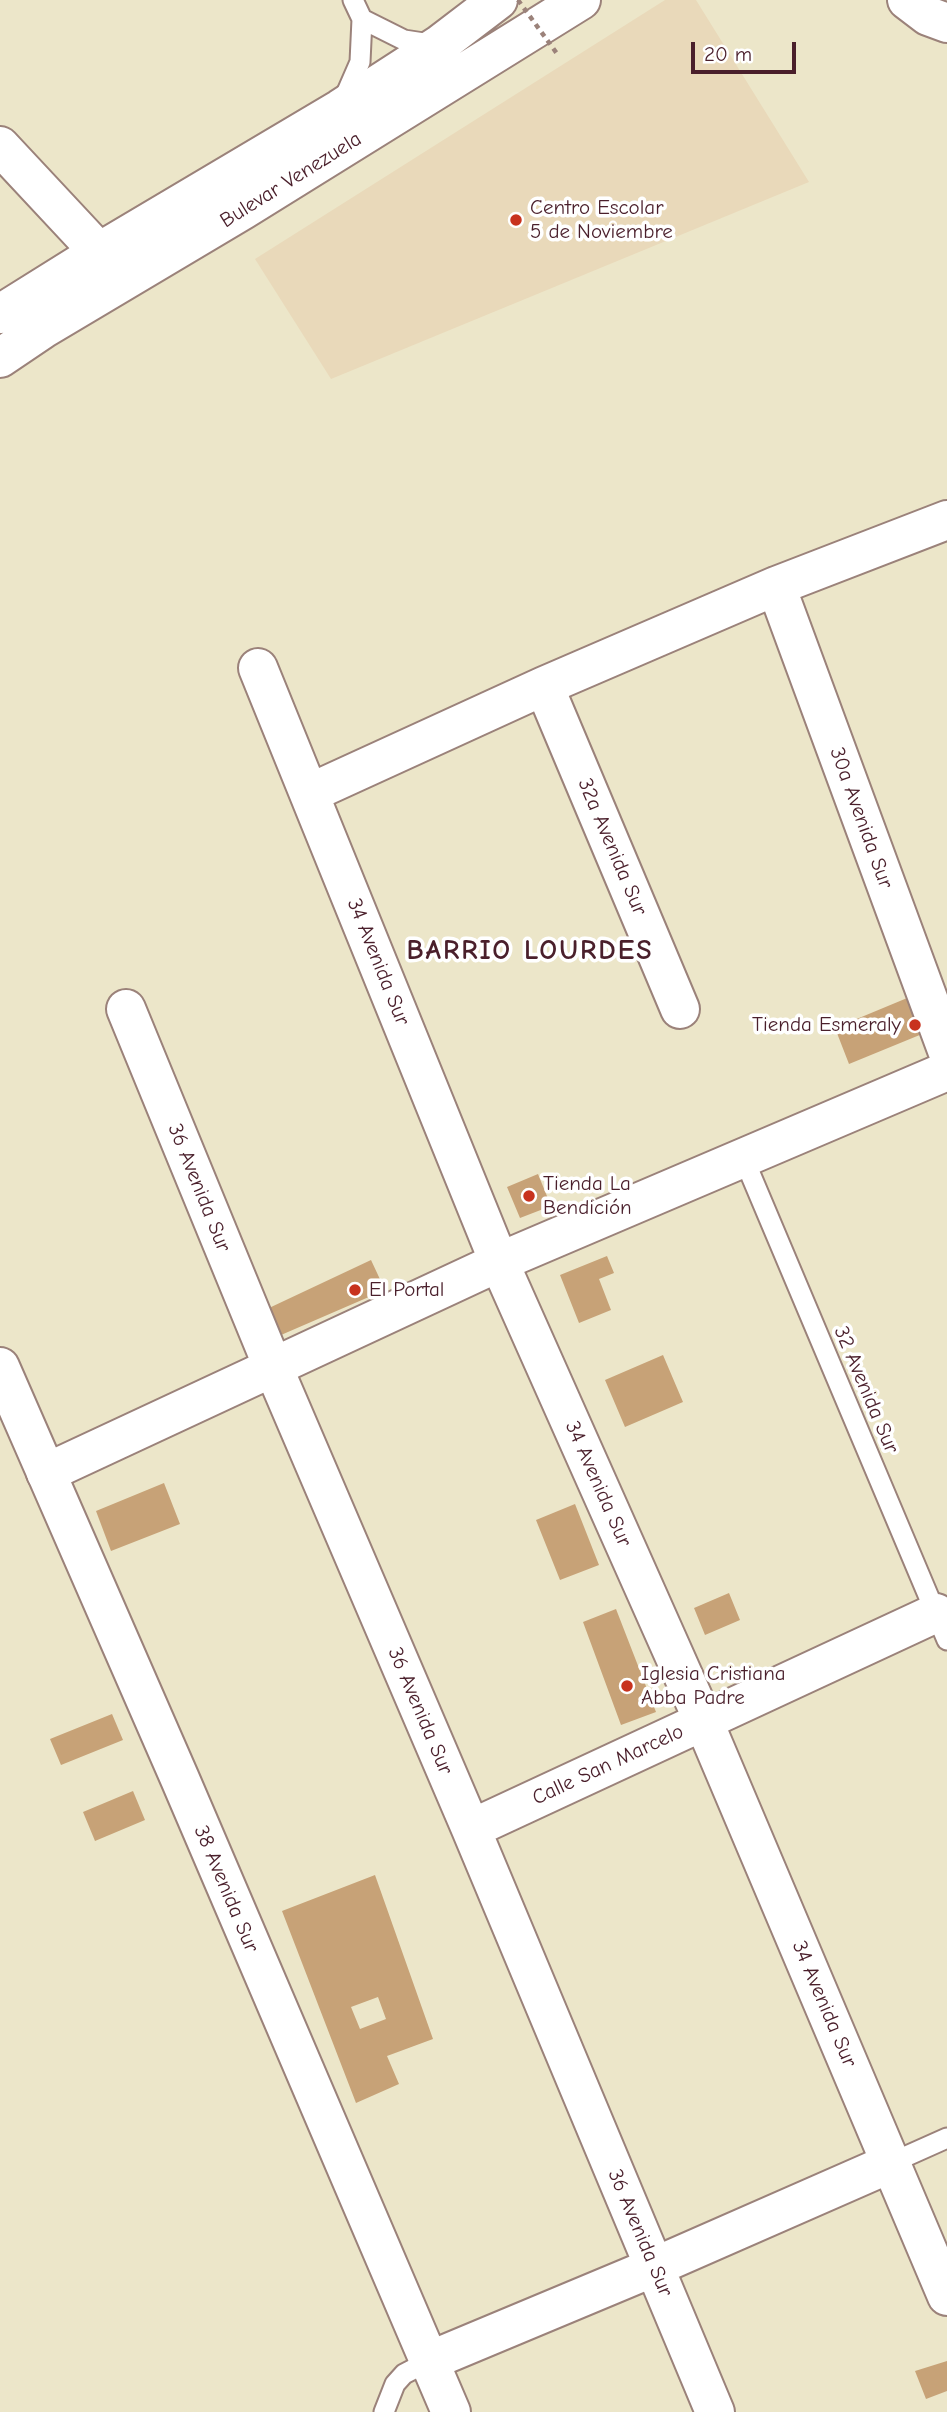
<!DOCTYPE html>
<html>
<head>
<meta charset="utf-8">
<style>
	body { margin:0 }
	#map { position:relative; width:947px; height:2412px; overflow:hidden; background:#ece6c9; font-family:"Comic Neue",sans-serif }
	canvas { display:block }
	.scale { position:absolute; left:691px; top:42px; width:105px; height:32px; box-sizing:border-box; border:4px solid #4a1f2b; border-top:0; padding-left:9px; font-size:21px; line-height:24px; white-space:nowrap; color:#4a1f2b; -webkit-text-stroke:5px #fff; paint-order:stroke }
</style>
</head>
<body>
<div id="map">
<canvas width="947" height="2412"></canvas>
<div class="scale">20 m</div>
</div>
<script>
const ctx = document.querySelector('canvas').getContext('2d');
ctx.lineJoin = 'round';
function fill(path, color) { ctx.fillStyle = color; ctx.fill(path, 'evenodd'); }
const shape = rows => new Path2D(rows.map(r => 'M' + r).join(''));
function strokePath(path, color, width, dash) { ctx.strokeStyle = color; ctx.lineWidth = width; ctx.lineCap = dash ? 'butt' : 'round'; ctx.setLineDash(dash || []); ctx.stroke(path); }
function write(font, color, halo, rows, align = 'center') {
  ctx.font = font + ' "Comic Neue",sans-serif'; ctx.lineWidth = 7; ctx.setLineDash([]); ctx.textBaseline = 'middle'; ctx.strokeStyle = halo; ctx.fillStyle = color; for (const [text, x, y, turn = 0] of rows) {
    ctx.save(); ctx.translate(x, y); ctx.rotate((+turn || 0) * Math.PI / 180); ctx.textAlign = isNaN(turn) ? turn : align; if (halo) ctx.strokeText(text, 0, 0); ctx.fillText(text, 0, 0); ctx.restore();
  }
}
fill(shape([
	[665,0,696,0,809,182,331,379,255,259]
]), '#e9d9ba');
fill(shape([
	[912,996,927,1032,849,1064,835,1028],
	[538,1174,551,1206,520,1218,507,1187],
	[607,1256,614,1273,599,1279,611,1310,579,1323,560,1275],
	[371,1260,385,1290,281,1335,269,1308],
	[663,1355,683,1402,625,1427,605,1380],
	[164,1483,180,1524,111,1551,96,1511],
	[575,1504,599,1565,560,1580,536,1520],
	[729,1593,740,1620,705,1635,694,1608],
	[616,1609,656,1712,621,1725,583,1622],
	[112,1714,123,1740,61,1765,50,1739],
	[133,1791,145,1820,95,1841,83,1812],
	[375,1875,433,2039,387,2056,399,2084,356,2103,282,1911],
	[378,1997,386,2019,360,2029,351,2007],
	[947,2361,947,2391,926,2399,915,2371]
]), '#c7a277');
const lane = shape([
	[362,19,404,40,437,45],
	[343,101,360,62,362,19,353,0],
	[744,1159,947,1640],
	[891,2163,947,2138],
	[384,2412,395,2384,404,2374,429,2361]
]);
const street = shape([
	[907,0,928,16,947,23],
	[0,146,99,252],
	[776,586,947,1050],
	[258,668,499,1262,703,1720,947,2296],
	[544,686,680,1009],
	[310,793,544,686,776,586,947,520],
	[126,1009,273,1367,471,1829,715,2412],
	[46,1473,499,1262,947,1071],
	[471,1829,936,1613],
	[429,2361,654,2267,891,2163]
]);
const secondary = shape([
	[0,1367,180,1779,451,2412]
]);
const highway = shape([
	[0,314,99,252,340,109,439,45,498,0],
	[0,358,43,329,243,210,581,0]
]);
strokePath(lane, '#9b827a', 23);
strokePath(street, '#9b827a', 42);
strokePath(secondary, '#9b827a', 42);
strokePath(highway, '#9b827a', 42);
strokePath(lane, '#fff', 19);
strokePath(street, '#fff', 38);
strokePath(secondary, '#fff', 38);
strokePath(highway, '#fff', 38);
strokePath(shape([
	[518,0,558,55]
]), '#9b827a', 4.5, [5, 5]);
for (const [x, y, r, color] of [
	[516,220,7,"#c8321e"],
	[915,1025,7,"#c8321e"],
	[529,1196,7,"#c8321e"],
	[355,1290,7,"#c8321e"],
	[627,1686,7,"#c8321e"]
]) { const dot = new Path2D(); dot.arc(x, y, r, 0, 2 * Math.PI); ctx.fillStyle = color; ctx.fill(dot); strokePath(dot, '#fff', 2.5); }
write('21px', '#4a1f2b', '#fff', [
	["Bulevar Venezuela",291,180,-32],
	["30a Avenida Sur",861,818,70],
	["32a Avenida Sur",612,847,67],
	["34 Avenida Sur",378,962,68],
	["36 Avenida Sur",199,1188,68],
	["32 Avenida Sur",866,1390,67],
	["34 Avenida Sur",598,1484,66],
	["36 Avenida Sur",420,1711,67],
	["Calle San Marcelo",608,1765,-25],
	["38 Avenida Sur",226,1889,67],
	["34 Avenida Sur",824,2004,67],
	["36 Avenida Sur",640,2233,67]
]);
write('21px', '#4a1f2b', '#fff', [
	["Centro Escolar",530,208],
	["5 de Noviembre",530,232],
	["Tienda Esmeraly",901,1025,"right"],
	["Tienda La",543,1184],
	["Bendición",543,1208],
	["El Portal",369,1290],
	["Iglesia Cristiana",641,1674],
	["Abba Padre",641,1698]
], 'left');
ctx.letterSpacing = '2px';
write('bold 28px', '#4a1f2b', '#fff', [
	["BARRIO LOURDES",530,951]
]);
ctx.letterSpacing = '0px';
</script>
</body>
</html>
